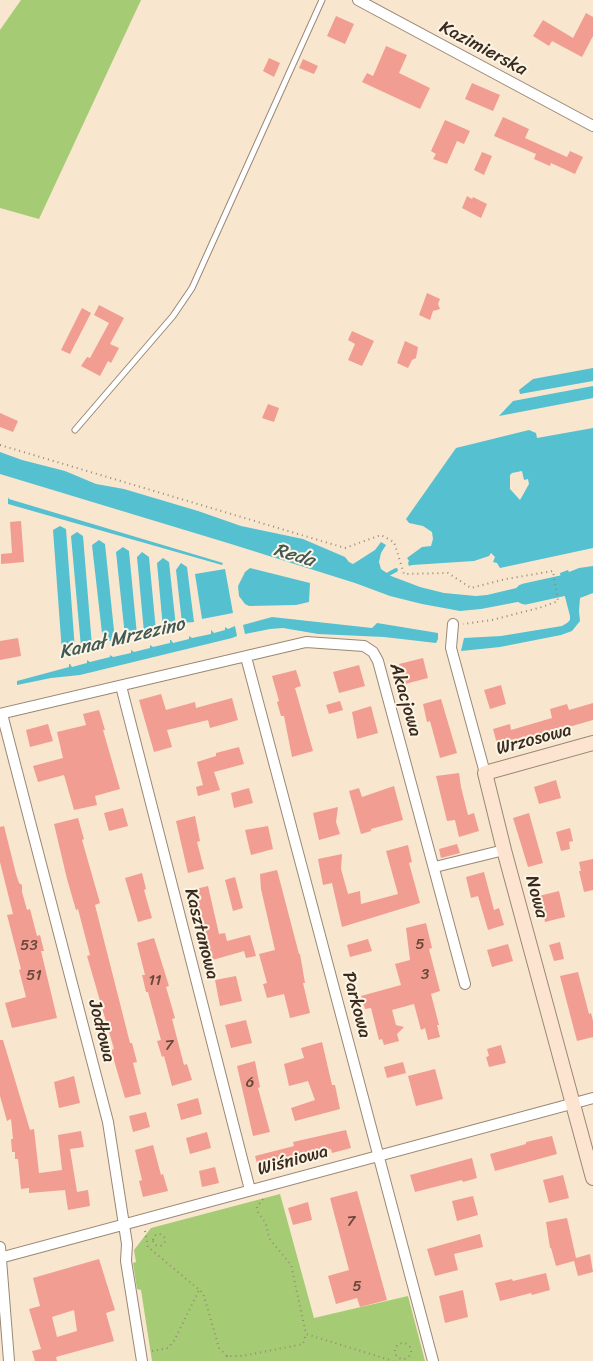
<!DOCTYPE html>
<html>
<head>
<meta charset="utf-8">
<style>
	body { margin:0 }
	canvas { display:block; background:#f8e6ce }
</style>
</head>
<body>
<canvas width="593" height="1361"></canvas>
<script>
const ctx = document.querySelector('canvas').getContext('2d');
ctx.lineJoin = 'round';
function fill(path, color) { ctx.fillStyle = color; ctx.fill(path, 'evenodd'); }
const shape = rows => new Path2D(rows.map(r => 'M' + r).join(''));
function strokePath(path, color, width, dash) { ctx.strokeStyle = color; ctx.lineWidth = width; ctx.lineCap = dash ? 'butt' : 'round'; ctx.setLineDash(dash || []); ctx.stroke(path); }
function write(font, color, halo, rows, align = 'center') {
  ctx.font = font + ' Sriracha,sans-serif'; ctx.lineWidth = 4; ctx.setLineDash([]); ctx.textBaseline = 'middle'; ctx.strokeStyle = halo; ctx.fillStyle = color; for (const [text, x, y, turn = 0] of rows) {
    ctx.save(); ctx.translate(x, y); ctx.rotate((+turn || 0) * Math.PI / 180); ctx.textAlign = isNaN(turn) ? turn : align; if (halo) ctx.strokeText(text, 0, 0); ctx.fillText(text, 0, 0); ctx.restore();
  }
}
fill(shape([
	[21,0,141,0,39,219,0,208,0,30],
	[280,1194,314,1318,408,1296,425,1361,152,1361,141,1290,137,1289,133,1263,136,1262,134,1250,151,1228]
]), '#a6cb75');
fill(shape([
	[593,368,593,381,520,394,519,390,533,379],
	[593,386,593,398,499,416,513,401],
	[593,428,593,548,500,568,497,563,493,562,495,557,491,553,489,556,474,561,412,565,409,566,408,563,409,561,407,558,422,547,431,546,433,539,432,532,423,526,409,523,406,519,456,448,529,430,536,433,537,438],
	[522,471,524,480,528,479,529,484,520,500,510,489,510,475,512,473],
	[0,452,22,460,65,471,96,484,124,489,198,511,241,526,303,539,345,557,349,562,353,564,375,550,381,542,386,545,381,553,379,562,381,569,391,576,420,587,444,593,476,596,487,595,550,580,554,595,481,609,460,611,422,604,390,596,355,583,231,544,0,474],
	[8,497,9,499,223,563,222,565,8,504],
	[60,526,66,529,75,650,62,652,53,530],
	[77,532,83,536,92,646,81,647,71,536],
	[99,540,105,544,115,640,103,642,92,545],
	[123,547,129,551,137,635,125,636,116,552],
	[142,552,149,557,156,631,144,632,137,557],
	[163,558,169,562,176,627,163,628,157,563],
	[181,563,187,567,194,622,182,623,176,570],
	[593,566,593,593,580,598,579,611,580,621,572,631,561,635,500,647,461,651,464,638,501,636,562,626,567,623,570,620,570,616,564,593,563,593,560,573,568,570,569,572,579,568],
	[250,568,310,583,309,602,296,605,249,606,245,604,239,596,238,586,245,572],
	[225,569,233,613,202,619,195,574],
	[272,617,372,628,377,623,438,633,438,639,436,643,384,637,318,634,283,628,270,629,245,634,243,625],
	[235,626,237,636,232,638,80,675,51,678,17,685,17,681,69,667,69,664,70,664,72,667,87,663,87,660,90,662,110,657,110,655,113,657,131,653,131,650,134,652,150,648,150,645,153,647,170,643,170,640,171,640,173,643,189,639,189,636,192,638,211,634,211,630,214,633,225,630,225,627,228,629]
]), '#55c0d0');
strokePath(shape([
	[385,576,396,570]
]), '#55c0d0', 4);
strokePath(shape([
	[525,594,593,579]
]), '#55c0d0', 21);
fill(shape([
	[586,13,593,17,593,36,582,57,552,41,549,46,533,36,543,20,573,38],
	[336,16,354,24,345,44,327,36],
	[386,46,407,55,399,73,430,88,420,109,362,82,367,73,373,76],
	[269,58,280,63,274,77,263,71],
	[303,59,318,66,314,74,299,68],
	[472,83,500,95,493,111,465,99],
	[503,117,529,129,525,138,567,157,570,151,583,157,575,174,551,163,550,166,534,159,536,154,494,136],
	[445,120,470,131,464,144,457,141,447,164,433,159,436,154,431,151],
	[482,152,492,156,484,175,474,170],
	[467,196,472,199,473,197,487,204,481,218,462,208],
	[427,293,440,299,438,304,440,309,433,311,430,320,419,315],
	[99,305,124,318,110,344,119,348,111,363,108,361,100,376,81,366,87,357,90,358,109,323,94,315],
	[82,308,91,313,70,354,61,350],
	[352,331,374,341,362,366,348,360,355,344,348,340],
	[405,341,418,347,416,358,412,360,408,368,397,363],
	[268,404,279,408,274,422,262,418],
	[0,413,18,421,13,432,0,427],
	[21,521,24,562,1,564,1,554,12,553,10,522],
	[18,638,21,656,0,660,0,641],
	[423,658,428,678,405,684,399,664],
	[359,665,365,686,339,693,333,672],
	[296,670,301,686,295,688,313,751,292,757,284,716,281,716,277,702,279,701,272,676],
	[501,685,506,704,490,709,484,690],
	[161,694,166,710,195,702,196,708,232,698,238,720,210,728,208,720,167,730,172,747,154,752,139,700],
	[441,699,457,753,440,758,430,721,427,722,423,704],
	[340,701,343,710,329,714,326,705],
	[593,703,593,720,544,734,545,738,499,751,493,729,510,724,511,730,552,718,550,709,567,704,569,710],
	[371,706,378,733,357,739,352,712],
	[99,710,105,730,103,730,120,789,95,796,97,805,74,810,64,775,38,782,33,766,63,758,57,732,86,725,83,714],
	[48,724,53,741,30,747,26,730],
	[239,747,244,764,214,772,220,790,198,796,196,787,203,785,197,762,216,756,216,753],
	[459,773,461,787,468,815,474,813,479,831,459,837,455,820,447,821,436,776],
	[556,780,561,798,539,804,534,787],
	[394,786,403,820,371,829,371,831,361,834,349,791,359,788,362,797],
	[249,788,253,803,234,808,231,793],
	[338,807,336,822,340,834,319,840,313,813],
	[123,808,128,826,109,831,104,813],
	[529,813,543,863,528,867,513,818],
	[195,816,200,841,197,842,204,869,188,873,176,821],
	[78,818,84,839,82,840,100,903,95,905,130,1043,132,1043,137,1062,133,1063,141,1094,125,1098,111,1050,114,1049,87,956,90,955,78,909,76,910,67,879,54,824],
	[4,826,16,874,19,883,22,885,22,892,27,910,30,909,37,936,40,935,44,951,41,951,57,1018,12,1028,5,1003,26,997,19,970,21,969,7,915,13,914,0,862,0,827],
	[268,826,273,849,251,855,245,830],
	[570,828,573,841,569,842,570,849,561,851,556,832],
	[457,844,460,853,441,858,439,849],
	[408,845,412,862,409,863,420,903,342,927,332,883,323,885,318,859,342,854,341,869,348,894,360,891,361,904,398,894,386,851],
	[593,859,593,890,584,892,579,871,581,871,579,862],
	[277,870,299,954,300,954,305,983,303,983,310,1013,290,1018,284,994,267,998,263,984,267,983,259,954,275,950,261,889,260,874],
	[484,872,494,910,499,908,504,925,488,930,478,896,471,898,466,877],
	[142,873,146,889,144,890,152,918,138,922,125,878],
	[235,877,243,908,233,911,225,880],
	[208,886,219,934,225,933,227,941,250,935,256,956,246,958,244,951,209,961,192,890],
	[559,891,565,917,545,922,539,896],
	[426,923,432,948,429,949,440,991,431,994,439,1025,437,1025,440,1037,428,1040,425,1028,421,1030,414,1004,392,1010,396,1025,404,1027,397,1034,399,1041,384,1045,382,1039,379,1040,371,1008,365,1009,361,996,401,985,395,964,410,960,406,928],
	[154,938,169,986,166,987,175,1018,172,1019,184,1065,187,1064,192,1080,172,1086,164,1056,162,1057,157,1041,161,1040,148,992,146,992,142,975,145,975,137,943],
	[368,939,372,951,350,957,347,945],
	[560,942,564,959,554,961,549,945],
	[508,944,513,961,492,967,487,950],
	[578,972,589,1014,591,1013,593,1021,593,1037,577,1041,560,976],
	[236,976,242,1001,220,1006,215,980],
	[246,1020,252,1043,231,1048,225,1025],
	[0,1040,3,1040,30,1130,34,1129,39,1173,62,1170,58,1135,81,1131,84,1147,70,1149,77,1192,88,1190,90,1206,68,1210,65,1190,29,1193,29,1188,21,1189,18,1159,15,1159,15,1152,12,1152,11,1139,13,1139,11,1119,7,1121,0,1096],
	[322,1042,332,1085,335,1085,340,1109,295,1121,291,1108,315,1100,308,1081,289,1086,284,1064,304,1058,301,1048],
	[501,1045,506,1063,489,1067,486,1057,489,1056,487,1049],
	[255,1061,260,1087,258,1088,270,1132,253,1136,237,1066],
	[403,1062,406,1073,387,1078,384,1067],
	[435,1069,443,1099,416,1106,408,1076],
	[74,1076,80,1103,59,1108,54,1082],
	[198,1098,202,1114,181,1120,177,1104],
	[146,1112,150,1127,133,1132,129,1116],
	[346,1130,351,1148,332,1153,331,1149,284,1161,285,1165,259,1171,255,1156,294,1146,293,1142],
	[207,1132,211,1148,190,1154,186,1138],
	[552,1136,557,1154,495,1171,490,1154,526,1144,526,1142],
	[153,1145,161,1175,163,1174,168,1191,143,1197,139,1181,142,1180,135,1150],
	[472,1158,477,1178,463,1182,462,1180,415,1192,410,1175],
	[215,1167,219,1183,202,1187,199,1171],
	[563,1175,569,1198,549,1203,543,1180],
	[357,1191,387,1300,360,1307,357,1298,336,1304,328,1276,349,1270,330,1198],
	[473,1196,478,1215,457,1221,452,1201],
	[308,1202,312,1220,293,1225,288,1208],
	[567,1218,576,1258,590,1254,593,1272,578,1276,574,1261,556,1266,551,1248,550,1248,546,1222],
	[480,1234,483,1247,454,1254,458,1270,435,1276,427,1249],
	[99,1259,115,1310,106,1313,114,1341,56,1357,57,1361,35,1361,32,1351,41,1349,29,1309,40,1306,33,1278],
	[74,1310,77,1331,57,1337,52,1317],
	[546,1273,550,1290,532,1295,531,1293,500,1301,495,1283,512,1279,513,1281],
	[463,1290,468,1317,445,1323,439,1296]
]), '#f29d91');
const lane = shape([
	[75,430,173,316,192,288,322,0]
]);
const street = shape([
	[358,0,593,126],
	[453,624,451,648,485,773],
	[246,657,433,1361],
	[121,686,250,1190],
	[0,714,306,642,364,646,373,652,378,661,465,984],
	[2,714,108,1122,127,1244,126,1261,142,1361],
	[435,867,504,850],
	[0,1247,9,1361],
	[0,1258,593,1098]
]);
const secondary = shape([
	[593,743,485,773,504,850,593,1178]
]);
strokePath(lane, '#9a8876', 7);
strokePath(street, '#9a8876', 12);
strokePath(secondary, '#9a8876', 16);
strokePath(shape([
	[0,445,345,548,381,535,394,542,404,574,448,573,471,588,506,579,553,571,558,601,542,607,492,620,463,624],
	[263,1199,257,1207,258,1212,266,1224,269,1238,291,1265,306,1334],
	[145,1231,148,1247,203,1293,219,1348,227,1356,242,1356,303,1344,306,1334,393,1361],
	'153 1240a6 6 0 1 1 12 0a6 6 0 1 1-12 0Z',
	'395 1351a8 8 0 1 1 16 0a8 8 0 1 1-16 0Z',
	[152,1351,168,1348,174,1341,199,1290],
	[227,1356,228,1361]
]), '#9a8876', 2, [1, 4]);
strokePath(lane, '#fff', 5);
strokePath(street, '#fff', 10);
strokePath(secondary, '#fde4d1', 14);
write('15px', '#69473b', null, [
	["5",420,945],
	["53",29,946],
	["3",425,975],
	["51",34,976],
	["11",155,981],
	["7",169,1046],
	["6",250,1083],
	["7",351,1222],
	["5",357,1287]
]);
write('18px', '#3b2a1e', '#fcf5e5', [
	["Kazimierska",483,49,28],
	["Akacjowa",405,700,74],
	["Wrzosowa",534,740,-15],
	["Nowa",536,897,75],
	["Kasztanowa",201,934,76],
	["Parkowa",356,1005,75],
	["Jodłowa",101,1031,76],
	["Wiśniowa",293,1161,-15]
]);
write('italic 19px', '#435753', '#fcf5e5', [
	["Reda",294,556,17],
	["Kanał Mrzezino",122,639,-13]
]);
</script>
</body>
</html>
